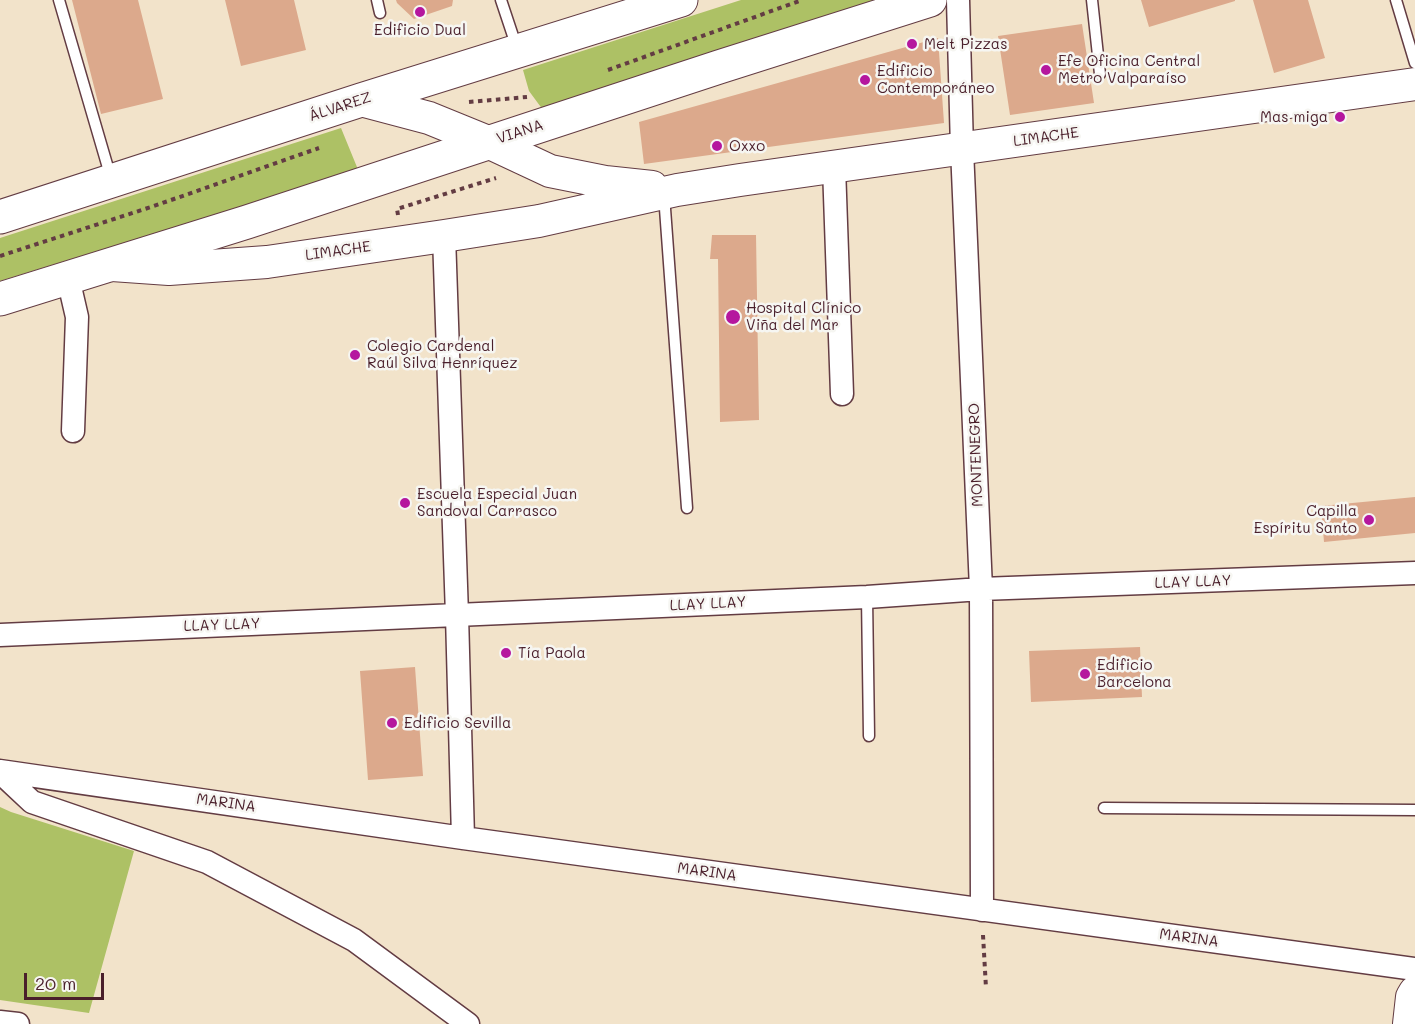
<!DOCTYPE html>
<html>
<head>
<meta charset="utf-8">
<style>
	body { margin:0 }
	#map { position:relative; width:1415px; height:1024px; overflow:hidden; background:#f2e3ca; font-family:Mali,sans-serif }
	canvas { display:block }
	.scale { position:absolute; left:24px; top:973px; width:80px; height:27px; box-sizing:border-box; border:3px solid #4a1f2b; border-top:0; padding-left:8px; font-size:18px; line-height:21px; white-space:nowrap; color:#4a1f2b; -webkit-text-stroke:4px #f6f6f2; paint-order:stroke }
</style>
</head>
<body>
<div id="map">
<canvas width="1415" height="1024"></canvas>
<div class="scale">20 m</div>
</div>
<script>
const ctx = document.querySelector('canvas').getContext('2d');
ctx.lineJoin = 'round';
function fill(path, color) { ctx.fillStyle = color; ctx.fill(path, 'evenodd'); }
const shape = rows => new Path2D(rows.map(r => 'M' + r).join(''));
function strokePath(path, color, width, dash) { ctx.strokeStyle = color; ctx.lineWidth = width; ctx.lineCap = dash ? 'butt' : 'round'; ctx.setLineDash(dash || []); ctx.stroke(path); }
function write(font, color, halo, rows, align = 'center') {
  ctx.font = font + ' Mali,sans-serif'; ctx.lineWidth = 5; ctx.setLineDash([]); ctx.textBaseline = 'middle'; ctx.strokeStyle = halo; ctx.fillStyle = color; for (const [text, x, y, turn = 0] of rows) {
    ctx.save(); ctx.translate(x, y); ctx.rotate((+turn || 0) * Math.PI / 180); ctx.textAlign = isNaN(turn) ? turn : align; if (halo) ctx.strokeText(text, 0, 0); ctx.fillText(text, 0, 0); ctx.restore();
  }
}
fill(shape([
	[741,0,890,0,543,110,529,91,523,70],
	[341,128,359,172,260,201,0,281,0,238],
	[0,807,11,812,134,851,89,1013,0,1000]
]), '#adc165');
fill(shape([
	[72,0,138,0,163,99,101,114],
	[225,0,294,0,306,50,241,66],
	[396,0,453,0,452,6,414,19,397,3],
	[1141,0,1235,0,1235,1,1149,27],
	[1253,0,1308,0,1325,58,1274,73],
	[1082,24,1094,103,1010,115,998,36],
	[938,38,944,123,644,164,639,122],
	[712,235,756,235,759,420,720,422,718,259,710,259],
	[1415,497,1415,533,1324,542,1321,506],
	[1140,647,1142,697,1031,702,1029,651],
	[415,667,423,776,368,780,360,671]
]), '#dca98c');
const service = shape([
	[59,0,111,178],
	[377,0,380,13],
	[501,0,517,48],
	[1092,0,1100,74],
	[1396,0,1415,63],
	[664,195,687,508],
	[867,597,869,736],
	[1104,808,1415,810]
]);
const minor = shape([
	[958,0,962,149,981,589,982,910],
	[834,167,842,394],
	[444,236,457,615,463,838],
	[68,278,77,317,73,431],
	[0,635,867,597,981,589,1415,573],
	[0,771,463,838,1415,969],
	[0,772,32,802,207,862,354,940,468,1024],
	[0,1022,18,1024]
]);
const secondary = shape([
	[361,100,429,118,488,142,550,171,605,182,652,187],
	[112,265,169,269,267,262,444,236,539,221,677,190,740,180,1415,84],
	[1409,1024,1412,997,1415,992]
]);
const primary = shape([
	[0,217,361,100,681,0],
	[0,299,247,222,719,67,930,0]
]);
strokePath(service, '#633c43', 13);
strokePath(minor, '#633c43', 25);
strokePath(secondary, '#633c43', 34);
strokePath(primary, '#633c43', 35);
strokePath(shape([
	[608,70,802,0],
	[469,102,527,97],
	[398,215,397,209,496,178],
	[0,256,154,206,319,148],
	[983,935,986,988]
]), '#633c43', 4, [4.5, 4.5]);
strokePath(service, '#fff', 10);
strokePath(minor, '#fff', 22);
strokePath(secondary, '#fff', 32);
strokePath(primary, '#fff', 33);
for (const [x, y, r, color] of [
	[420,12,6,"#b5179e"],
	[912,44,6,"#b5179e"],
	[1046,70,6,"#b5179e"],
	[865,80,6,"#b5179e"],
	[1340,117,6,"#b5179e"],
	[717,146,6,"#b5179e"],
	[733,317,8,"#b5179e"],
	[355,355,6,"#b5179e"],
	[405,503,6,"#b5179e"],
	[1369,520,6,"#b5179e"],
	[506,653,6,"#b5179e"],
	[1085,674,6,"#b5179e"],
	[392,723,6,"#b5179e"]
]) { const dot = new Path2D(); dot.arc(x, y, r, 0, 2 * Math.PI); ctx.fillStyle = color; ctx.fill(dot); strokePath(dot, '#f6f6f2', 2); }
write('15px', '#4a1f2b', '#f6f6f2', [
	["Edificio Dual",420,30,"center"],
	["Melt Pizzas",924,44],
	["Efe Oficina Central",1058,61],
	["Metro Valparaíso",1058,78],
	["Edificio",877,71],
	["Contemporáneo",877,88],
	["Mas miga",1328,117,"right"],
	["Oxxo",729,146],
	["Hospital Clínico",746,308],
	["Viña del Mar",746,325],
	["Colegio Cardenal",367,346],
	["Raúl Silva Henríquez",367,363],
	["Escuela Especial Juan",417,494],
	["Sandoval Carrasco",417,511],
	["Capilla",1357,511,"right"],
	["Espíritu Santo",1357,528,"right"],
	["Tía Paola",518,653],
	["Edificio",1097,665],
	["Barcelona",1097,682],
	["Edificio Sevilla",404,723]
], 'left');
write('15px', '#4a1f2b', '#f6f6f2', [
	["ÁLVAREZ",340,107,-18],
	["VIANA",520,132,-18],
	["LIMACHE",1046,137,-8],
	["LIMACHE",338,251,-8],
	["MONTENEGRO",976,455,-92],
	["LLAY LLAY",1193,582,-2],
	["LLAY LLAY",708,604,-3],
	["LLAY LLAY",222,625,-2],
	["MARINA",226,803,8],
	["MARINA",707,872,8],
	["MARINA",1189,938,8]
]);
</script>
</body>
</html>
